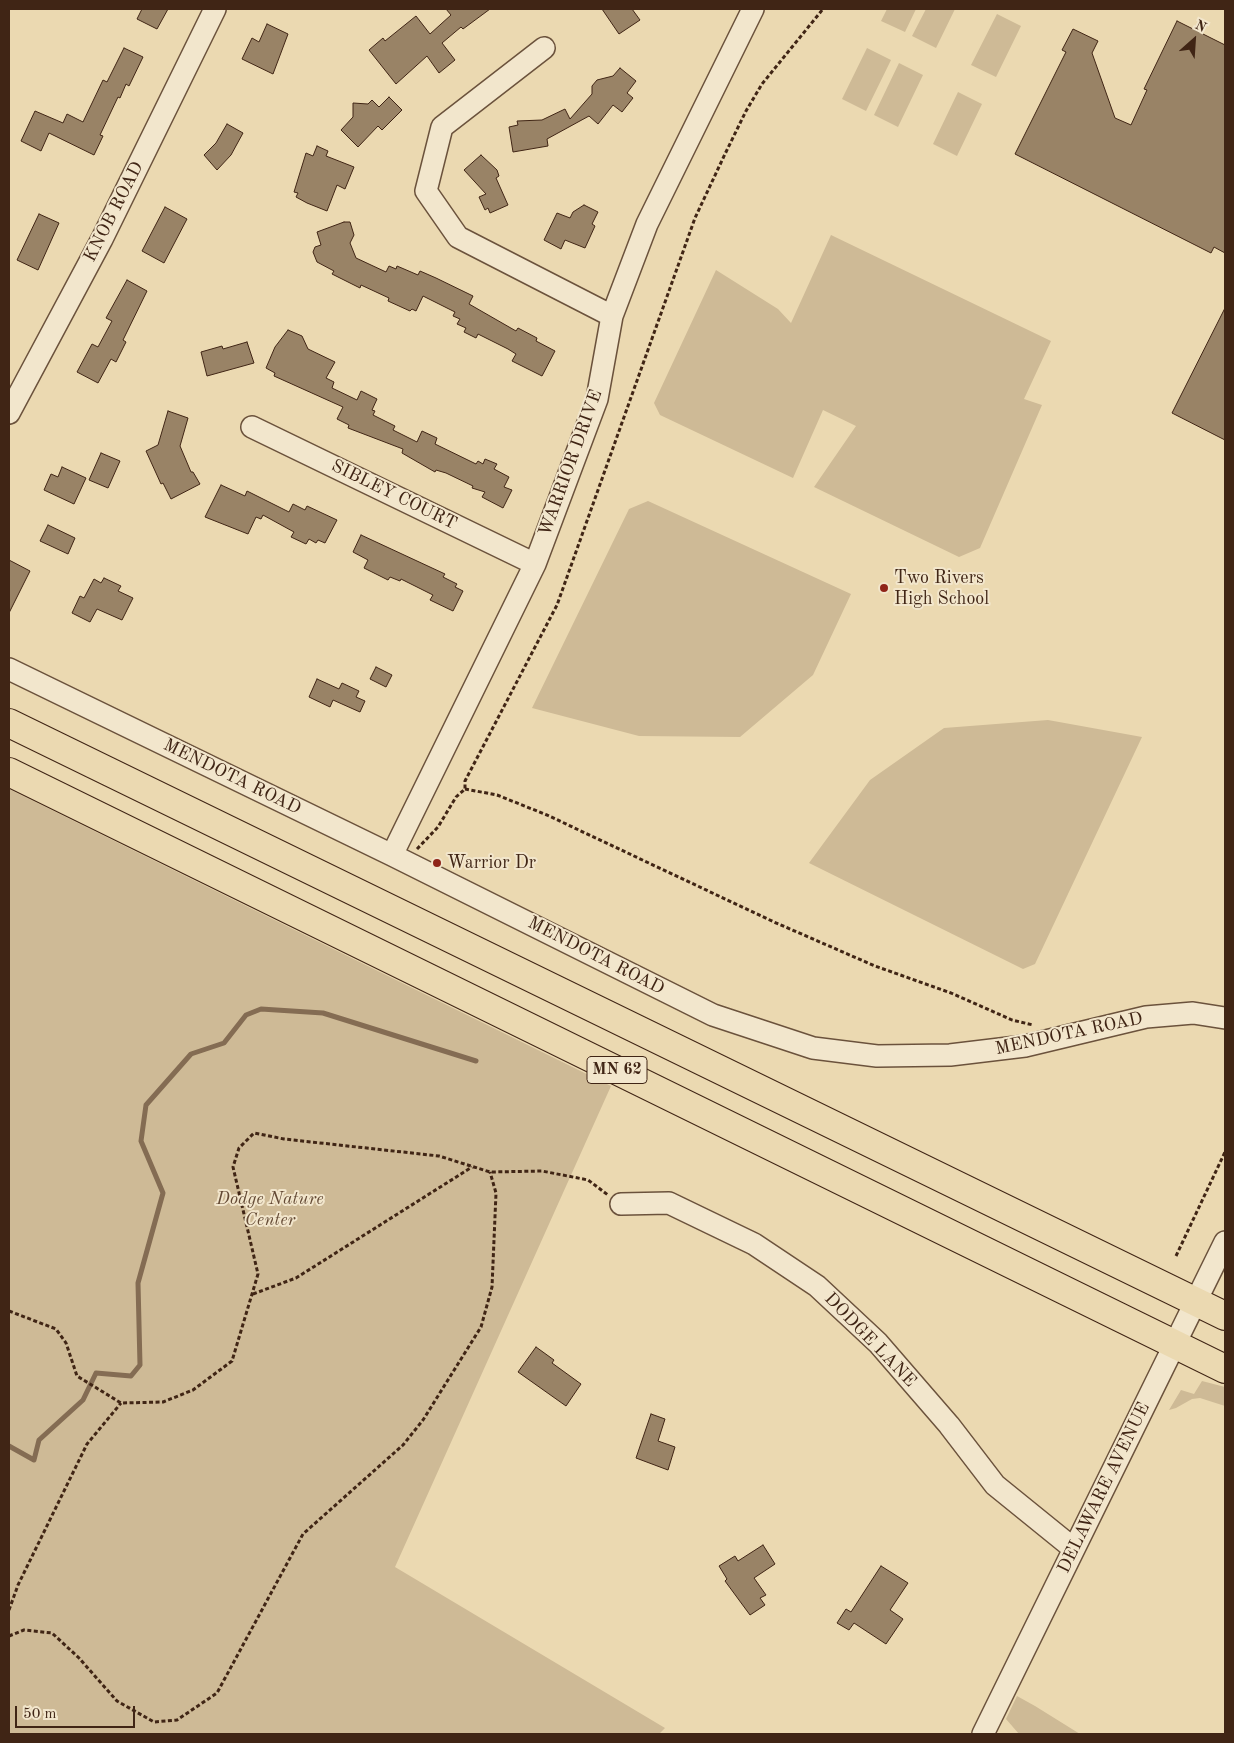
<!DOCTYPE html>
<html>
<head>
<meta charset="utf-8">
<style>
	body { margin:0 }
	#map { position:relative; width:1234px; height:1743px; overflow:hidden; background:#ebd9b1; font-family:"Old Standard TT",serif }
	canvas { display:block }
	.frame { position:absolute; inset:0; border:10px solid #402515; pointer-events:none }
	.north { position:absolute; left:1169px; top:15px; width:50px; height:50px; -webkit-text-stroke:4px #f2e6cc; paint-order:stroke; rotate:26deg; font-size:14px; font-weight:700; line-height:20px; text-align:center; color:#402515 }
	.north::after { content:''; display:block; margin:auto; width:18px; height:22px; background:#402515; clip-path:polygon(50% 0,100% 100%,50% 72%,0 100%) }
	.scale { position:absolute; left:15px; top:1706px; width:120px; height:22px; box-sizing:border-box; border:2px solid #402515; border-top:0; padding-left:6px; font-size:15px; line-height:18px; white-space:nowrap; color:#402515; -webkit-text-stroke:4px #f2e6cc; paint-order:stroke }
</style>
</head>
<body>
<div id="map">
<canvas width="1234" height="1743"></canvas>
<div class="frame"></div>
<div class="north">N</div>
<div class="scale">50 m</div>
</div>
<script>
const ctx = document.querySelector('canvas').getContext('2d');
ctx.lineJoin = 'round';
function fill(path, color) { ctx.fillStyle = color; ctx.fill(path, 'evenodd'); }
const shape = rows => new Path2D(rows.map(r => 'M' + r).join(''));
function strokePath(path, color, width, dash) { ctx.strokeStyle = color; ctx.lineWidth = width; ctx.lineCap = dash ? 'butt' : 'round'; ctx.setLineDash(dash || []); ctx.stroke(path); }
function write(font, color, halo, rows, align = 'center') {
  ctx.font = font + ' "Old Standard TT",serif'; ctx.lineWidth = 4; ctx.setLineDash([]); ctx.textBaseline = 'middle'; ctx.strokeStyle = halo; ctx.fillStyle = color; for (const [text, x, y, turn = 0] of rows) {
    ctx.save(); ctx.translate(x, y); ctx.rotate((+turn || 0) * Math.PI / 180); ctx.textAlign = isNaN(turn) ? turn : align; if (halo) ctx.strokeText(text, 0, 0); ctx.fillText(text, 0, 0); ctx.restore();
  }
}
fill(shape([
	[887,9,916,9,905,32,881,21],
	[926,9,955,9,936,48,912,36],
	[997,14,1021,26,996,77,971,65],
	[867,48,891,60,866,111,842,99],
	[899,63,923,75,898,127,874,115],
	[958,92,982,104,957,156,933,144],
	[831,235,1051,341,1024,399,1042,405,980,548,959,557,814,487,856,426,823,410,793,478,660,415,654,403,716,270,778,309,791,323],
	[648,501,851,594,813,675,740,737,639,736,532,708,629,509],
	[1048,720,1142,737,1035,964,1023,969,809,863,870,780,944,728],
	[9,789,611,1086,395,1567,665,1728,659,1734,9,1734],
	[1202,1381,1225,1387,1225,1406,1200,1398,1192,1399,1176,1408,1169,1410,1181,1390,1194,1394],
	[1017,1696,1035,1706,1080,1734,1019,1734,1006,1719]
]), '#ceba96');
strokePath(shape([
	[9,1446,34,1460,39,1440,83,1400,96,1373,131,1376,140,1365,138,1283,163,1193,141,1141,146,1105,191,1054,224,1043,246,1015,261,1009,323,1013,476,1061]
]), '#846c53', 5);
const building = shape([
	[142,9,168,9,157,29,137,19,142,9],
	[446,9,490,9,463,29,461,27,442,43,455,60,439,73,427,56,396,84,369,50,383,38,385,41,416,16,430,34,451,15,446,9],
	[602,9,632,9,640,20,619,34,602,9],
	[1177,21,1225,45,1225,253,1214,247,1211,253,1015,154,1066,52,1062,50,1073,29,1098,41,1092,53,1115,118,1131,125,1147,90,1144,89,1177,21],
	[267,24,288,34,273,74,242,59,252,38,259,42,267,24],
	[124,48,143,57,129,86,126,84,120,98,118,97,100,135,103,136,94,155,49,133,41,151,21,141,35,111,63,123,67,114,83,122,103,80,107,82,124,48],
	[620,68,636,81,627,93,633,98,622,112,613,105,598,124,589,116,547,139,548,146,513,152,509,127,518,125,517,121,542,120,565,109,570,119,592,94,592,86,597,80,613,76,620,68],
	[389,97,402,110,382,130,378,126,358,147,341,130,353,117,353,103,368,104,372,100,379,107,389,97],
	[227,124,243,133,231,155,217,170,204,155,216,143,227,124],
	[317,146,328,151,326,156,354,167,345,189,337,185,327,211,307,203,296,197,298,193,294,192,306,153,313,156,317,146],
	[481,155,497,170,499,176,496,178,508,205,490,213,488,208,485,210,479,197,486,194,464,170,481,155],
	[584,205,598,212,592,224,595,226,585,248,565,240,561,249,544,240,557,213,570,218,573,212,584,205],
	[165,207,187,219,164,263,142,251,165,207],
	[39,214,59,223,38,270,17,260,39,214],
	[344,222,350,222,354,235,350,243,356,258,386,272,389,266,396,269,397,266,418,275,420,271,436,278,473,296,469,304,516,331,518,328,537,338,536,341,555,351,542,376,512,361,516,354,508,349,478,334,476,338,464,332,466,328,457,324,460,319,453,316,455,312,423,296,416,311,412,309,410,311,388,301,389,298,361,285,360,288,332,274,334,271,317,262,313,252,315,247,321,245,317,232,344,222],
	[127,280,147,291,123,340,126,342,116,362,111,359,98,383,77,372,92,344,98,347,112,321,106,318,127,280],
	[1225,308,1225,440,1172,413,1225,308],
	[288,330,302,336,308,349,335,362,326,378,334,382,332,388,357,400,361,391,377,399,372,410,375,411,373,415,395,426,393,430,417,442,422,431,437,438,435,444,476,464,478,461,483,464,485,459,497,464,494,469,509,477,504,487,512,490,503,508,482,497,485,492,472,488,473,486,446,473,436,470,435,472,402,453,403,449,348,428,349,425,337,419,343,407,274,376,275,373,266,368,275,347,288,330],
	[247,342,254,363,207,376,201,352,222,346,223,349,247,342],
	[168,411,188,418,180,446,191,472,193,472,200,484,171,499,163,483,161,484,146,451,158,445,168,411],
	[101,453,120,461,108,488,89,480,101,453],
	[62,467,86,478,74,504,44,490,51,474,58,477,62,467],
	[221,485,245,496,247,491,289,512,293,504,305,510,307,506,337,520,325,543,318,540,316,543,309,539,306,544,291,537,294,532,263,515,261,519,256,517,248,534,205,517,221,485],
	[48,525,75,538,68,554,40,541,48,525],
	[361,535,445,574,443,577,457,584,455,587,463,591,453,611,430,600,433,595,401,579,400,581,390,577,388,580,364,568,368,560,353,552,361,535],
	[9,560,30,571,9,613,9,560],
	[104,578,121,586,118,591,133,598,122,620,97,609,90,622,72,613,80,596,84,598,94,579,101,583,104,578],
	[376,667,392,675,386,687,370,679,376,667],
	[317,679,339,689,342,683,359,691,356,697,365,701,360,712,333,700,330,707,309,697,317,679],
	[536,1347,554,1360,552,1363,581,1384,566,1406,518,1372,536,1347],
	[651,1414,665,1419,658,1441,675,1447,668,1470,636,1458,651,1414],
	[763,1545,775,1564,754,1578,766,1595,760,1598,765,1605,750,1615,725,1581,727,1579,719,1566,735,1556,738,1561,763,1545],
	[881,1566,908,1583,890,1610,903,1619,886,1644,854,1623,849,1630,837,1623,846,1609,851,1612,881,1566]
]);
fill(building, '#998366');
strokePath(building, '#402515', 1);
const minor = shape([
	[544,48,442,127,426,191,458,237,612,316],
	[9,413,102,239,215,9],
	[252,427,535,564],
	[9,669,392,855,713,1015,813,1048,877,1056,950,1055,1025,1046,1146,1017,1193,1013,1225,1018],
	[392,855,535,564,597,399,612,316,647,224,753,9],
	[621,1204,669,1203,754,1244,817,1286,878,1343,949,1425,995,1485,1074,1549],
	[983,1734,1225,1242]
]);
const highway = shape([
	[9,723,1225,1316],
	[9,772,1225,1369]
]);
strokePath(minor, '#6b523c', 24);
strokePath(highway, '#402515', 30);
strokePath(shape([
	[465,789,497,795,547,815,774,922,875,966,951,993,1012,1020,1033,1025],
	[417,849,438,827,456,797,465,789,465,781,557,605,695,218,725,154,746,111,762,84,823,9],
	[1176,1256,1225,1152],
	[253,1294,296,1278,472,1167],
	[9,1311,56,1329,66,1343,77,1376,121,1403,163,1402,193,1390,232,1361,258,1274,233,1167,239,1148,254,1133,284,1139,439,1156,490,1172,542,1171,588,1180,608,1195],
	[9,1610,18,1585,87,1444,121,1403],
	[9,1636,24,1630,52,1633,79,1658,117,1701,154,1722,177,1720,217,1693,303,1534,403,1445,423,1420,481,1327,492,1287,496,1193,490,1172]
]), '#402515', 3, [4, 2.5]);
strokePath(minor, '#f2e6cc', 21);
strokePath(highway, '#ebd9b1', 28);
for (const [x, y, r, color] of [
	[884,588,5,"#8f2418"],
	[437,863,5,"#8f2418"]
]) { const dot = new Path2D(); dot.arc(x, y, r, 0, 2 * Math.PI); ctx.fillStyle = color; ctx.fill(dot); strokePath(dot, '#f2e6cc', 2); }
for (const [x, y, w] of [
	[617,1070,60]
]) { const box = new Path2D(); box.roundRect(x - w / 2, y - 13.5, w, 27, 4); ctx.fillStyle = '#f2e6cc'; ctx.fill(box); strokePath(box, '#402515', 1); }
write('bold 16px', '#402515', null, [
	["MN 62",617,1070]
]);
write('18px', '#402515', '#f2e6cc', [
	["KNOB ROAD",114,212,-63],
	["WARRIOR DRIVE",571,463,-70],
	["SIBLEY COURT",394,495,26],
	["MENDOTA ROAD",232,777,26],
	["MENDOTA ROAD",596,956,27],
	["MENDOTA ROAD",1069,1034,-12],
	["DODGE LANE",870,1340,46],
	["DELAWARE AVENUE",1104,1488,-64]
]);
write('18px', '#402515', '#f2e6cc', [
	["Two Rivers",894,578],
	["High School",894,599],
	["Warrior Dr",447,863]
], 'left');
write('italic 18px', '#644a35', '#f2e6cc', [
	["Dodge Nature",270,1199],
	["Center",270,1220]
]);
</script>
</body>
</html>
